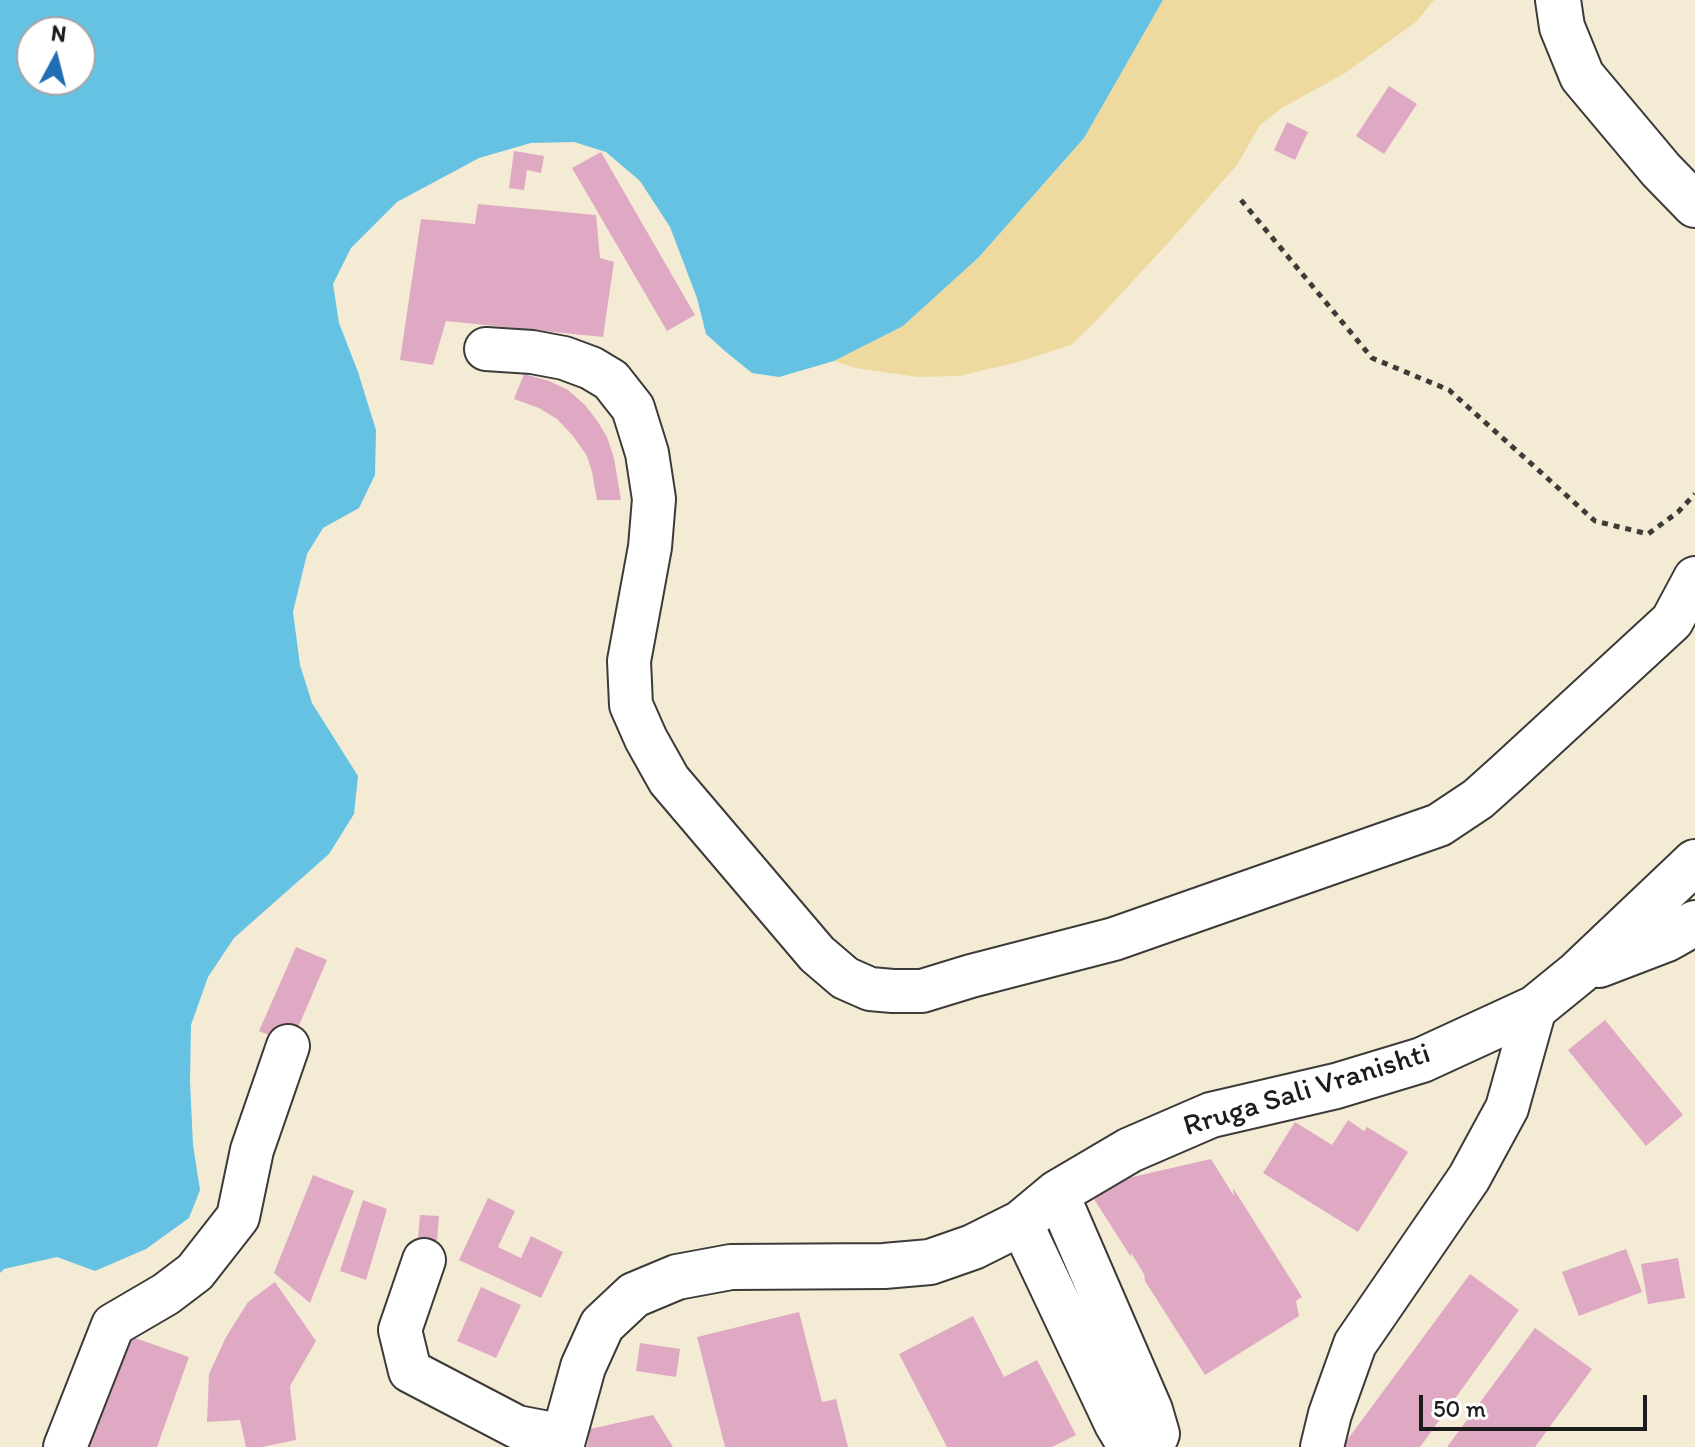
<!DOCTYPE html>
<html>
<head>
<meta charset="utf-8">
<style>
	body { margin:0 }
	#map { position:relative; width:1695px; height:1447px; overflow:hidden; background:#f4ebd5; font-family:Itim,sans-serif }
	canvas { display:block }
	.north { position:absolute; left:16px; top:16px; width:80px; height:80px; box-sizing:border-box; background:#fff; border:2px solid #a4a4a4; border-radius:50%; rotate:7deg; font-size:22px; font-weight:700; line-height:32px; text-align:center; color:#1c1c1c }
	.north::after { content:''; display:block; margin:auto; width:28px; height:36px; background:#1f6fb2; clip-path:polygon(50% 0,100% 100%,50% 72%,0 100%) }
	.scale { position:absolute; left:1419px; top:1395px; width:228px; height:36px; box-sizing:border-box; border:4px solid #1c1c1c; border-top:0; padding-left:10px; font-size:24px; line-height:28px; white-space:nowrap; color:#1c1c1c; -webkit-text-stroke:6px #fff; paint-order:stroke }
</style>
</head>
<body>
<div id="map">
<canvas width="1695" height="1447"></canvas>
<div class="north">N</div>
<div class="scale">50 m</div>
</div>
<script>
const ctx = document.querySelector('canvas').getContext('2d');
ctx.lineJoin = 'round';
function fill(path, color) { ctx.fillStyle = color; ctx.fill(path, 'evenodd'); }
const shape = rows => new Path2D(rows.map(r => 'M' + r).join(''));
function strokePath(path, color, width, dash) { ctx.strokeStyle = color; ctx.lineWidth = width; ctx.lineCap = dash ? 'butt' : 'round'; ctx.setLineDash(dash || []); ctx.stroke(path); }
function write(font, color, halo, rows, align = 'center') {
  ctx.font = font + ' Itim,sans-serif'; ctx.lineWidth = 6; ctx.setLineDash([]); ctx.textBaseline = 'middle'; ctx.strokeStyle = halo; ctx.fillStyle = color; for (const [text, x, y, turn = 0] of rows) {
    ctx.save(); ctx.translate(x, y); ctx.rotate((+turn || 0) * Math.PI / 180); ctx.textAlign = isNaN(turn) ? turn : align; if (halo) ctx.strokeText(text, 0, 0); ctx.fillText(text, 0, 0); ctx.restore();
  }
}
fill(shape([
	[1163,0,1434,0,1416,22,1345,73,1282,108,1260,125,1237,165,1169,242,1094,323,1071,345,1018,362,959,376,918,377,855,368,834,361,903,326,979,257,1084,138]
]), '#eeda9e');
fill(shape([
	[0,0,1163,0,1084,138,979,257,903,326,834,361,779,377,752,373,726,352,706,334,697,298,670,227,640,181,606,152,574,142,531,143,479,158,397,202,351,248,333,284,339,323,358,372,376,430,375,475,359,508,323,528,307,554,293,612,300,665,312,703,358,776,354,814,329,854,234,938,208,977,191,1025,190,1081,193,1145,200,1190,189,1218,146,1249,95,1271,57,1257,4,1269,0,1273],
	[80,32,80,80,32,80,32,32]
]), '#65c2e3');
fill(shape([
	[1389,86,1417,104,1384,154,1356,136],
	[1287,122,1308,132,1295,160,1274,150],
	[514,151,544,156,541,173,527,170,524,190,509,188],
	[601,152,695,315,667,331,572,168],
	[478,204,596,215,600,258,614,262,603,337,446,321,433,365,400,360,421,219,475,224],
	[524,374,549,381,568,390,585,405,598,422,607,437,614,458,621,500,597,500,592,472,587,456,573,436,557,419,539,408,514,399],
	[296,947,327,960,291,1044,259,1031],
	[1605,1020,1683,1115,1646,1146,1568,1050],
	[1348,1120,1364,1131,1367,1127,1408,1152,1358,1232,1263,1173,1295,1122,1332,1145],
	[1211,1159,1234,1196,1233,1188,1302,1297,1296,1301,1299,1316,1205,1375,1145,1281,1144,1274,1131,1253,1131,1257,1094,1199,1128,1178],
	[313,1175,354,1191,310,1303,274,1273],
	[488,1198,515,1211,498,1247,521,1258,531,1236,563,1252,541,1298,459,1260],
	[363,1200,387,1209,366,1280,340,1271],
	[420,1215,439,1216,437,1240,418,1238],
	[1626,1249,1642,1292,1579,1316,1562,1272],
	[1678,1258,1685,1298,1648,1304,1641,1264],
	[1470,1274,1519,1310,1420,1447,1342,1447],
	[275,1282,316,1341,290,1386,296,1440,262,1447,246,1447,240,1420,207,1422,209,1374,226,1337,248,1302],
	[481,1287,521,1305,496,1358,457,1341],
	[799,1312,822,1402,836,1399,848,1447,725,1447,697,1337],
	[973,1316,1004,1377,1037,1360,1076,1435,1052,1447,947,1447,899,1354],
	[1535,1328,1592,1369,1535,1447,1447,1447],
	[118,1332,189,1357,157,1447,78,1447],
	[640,1343,680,1349,676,1377,636,1371],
	[653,1415,673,1447,587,1447,590,1429]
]), '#dfa9c3');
const minor = shape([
	[486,349,532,352,564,358,591,368,611,380,633,408,647,453,654,499,650,547,629,661,631,705,646,739,669,780,817,954,845,978,870,989,893,991,922,991,971,976,1114,939,1439,825,1478,799,1507,773,1672,621,1695,578],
	[1057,1193,1151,1410,1158,1434,1152,1447],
	[1021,1223,1116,1424,1128,1444,1134,1447],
	[424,1260,400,1330,410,1371,517,1427,564,1436],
	[65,1447,113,1325,166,1294,195,1272,238,1217,252,1150,288,1046],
	[1322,1447,1330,1414,1355,1344,1469,1178,1507,1108,1535,1008]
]);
const major = shape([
	[1558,0,1562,27,1582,76,1661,170,1695,205],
	[1599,965,1667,939,1695,923],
	[561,1447,583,1367,602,1325,634,1295,677,1277,731,1267,884,1266,930,1262,973,1247,1021,1223,1057,1193,1130,1150,1211,1115,1336,1086,1422,1060,1535,1008,1578,973,1695,862]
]);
strokePath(minor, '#3c3b38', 46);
strokePath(major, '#3c3b38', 48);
strokePath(shape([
	[1241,200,1372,358,1449,390,1595,521,1648,534,1678,512,1695,494]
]), '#3c3b38', 5, [6, 6]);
strokePath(minor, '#fff', 42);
strokePath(major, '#fff', 44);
write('30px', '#1c1c1c', '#fff', [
	["Rruga Sali Vranishti",1307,1091,-17]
]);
</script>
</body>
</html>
